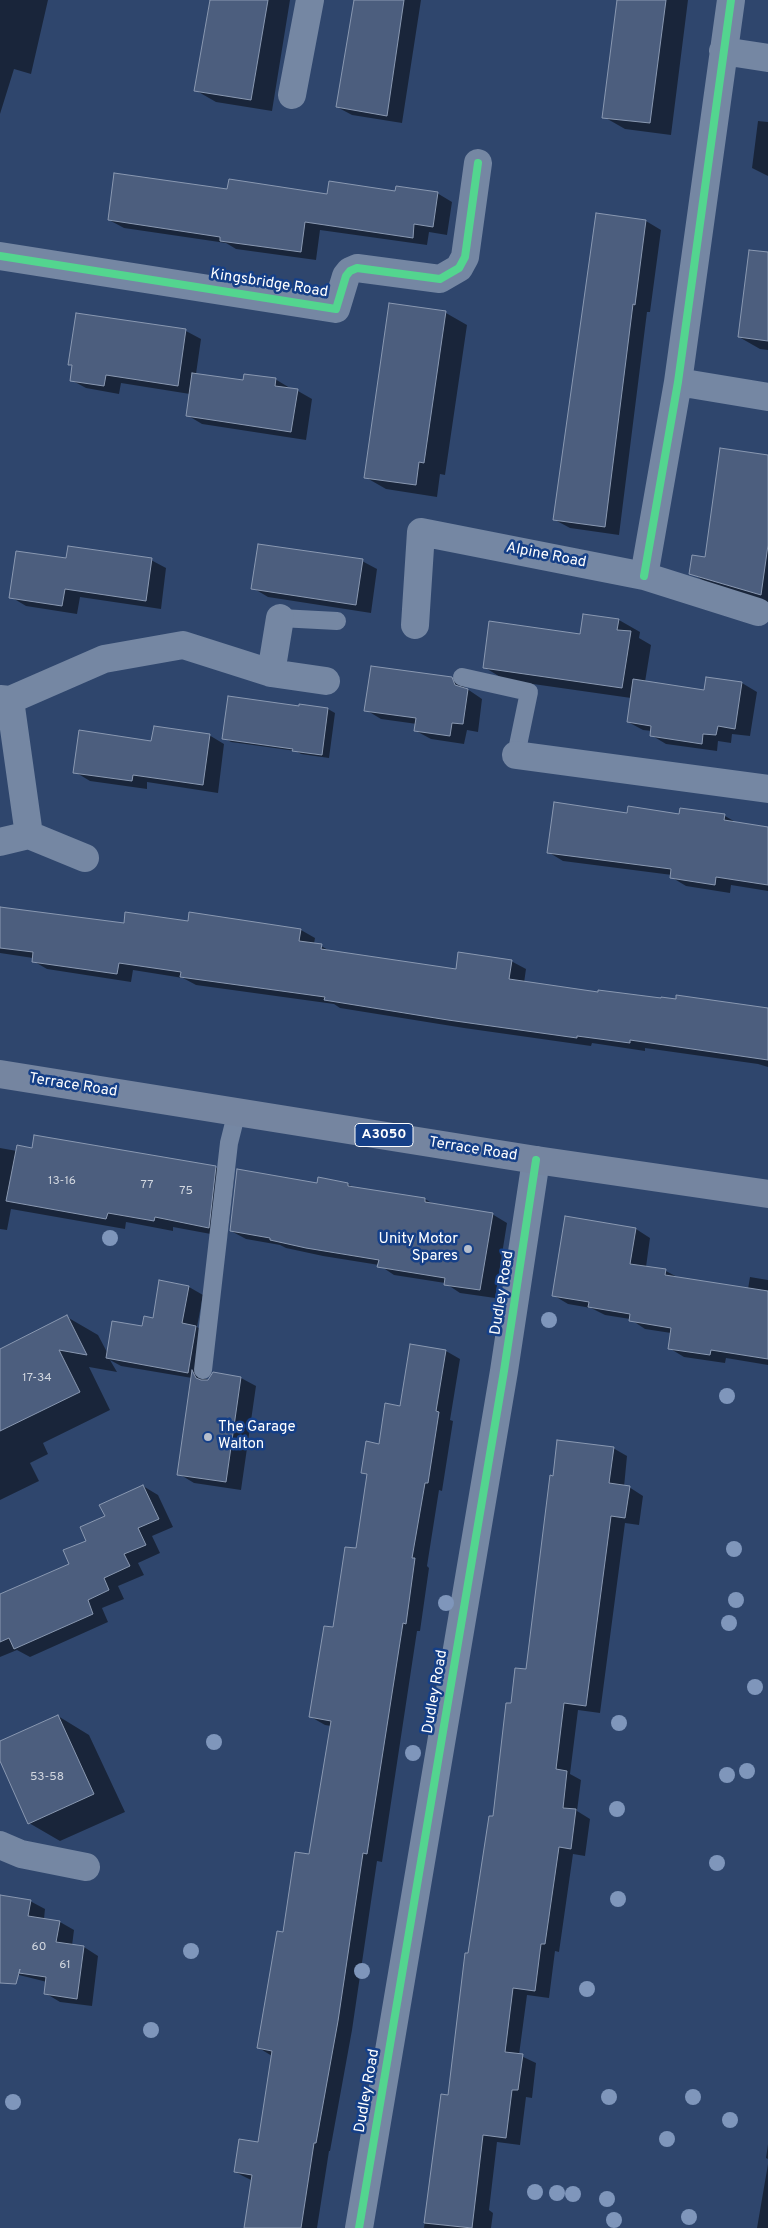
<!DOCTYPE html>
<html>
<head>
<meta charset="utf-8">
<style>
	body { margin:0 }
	canvas { display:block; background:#2f466d }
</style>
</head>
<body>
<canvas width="768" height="2228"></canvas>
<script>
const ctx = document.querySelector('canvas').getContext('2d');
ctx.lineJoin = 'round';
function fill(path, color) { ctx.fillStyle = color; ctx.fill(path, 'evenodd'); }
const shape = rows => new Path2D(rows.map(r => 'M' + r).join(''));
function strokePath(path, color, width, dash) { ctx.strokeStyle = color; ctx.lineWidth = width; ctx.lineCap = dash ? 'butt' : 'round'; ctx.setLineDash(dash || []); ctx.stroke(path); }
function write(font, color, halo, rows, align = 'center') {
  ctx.font = font + ' Overpass,sans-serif'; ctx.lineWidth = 5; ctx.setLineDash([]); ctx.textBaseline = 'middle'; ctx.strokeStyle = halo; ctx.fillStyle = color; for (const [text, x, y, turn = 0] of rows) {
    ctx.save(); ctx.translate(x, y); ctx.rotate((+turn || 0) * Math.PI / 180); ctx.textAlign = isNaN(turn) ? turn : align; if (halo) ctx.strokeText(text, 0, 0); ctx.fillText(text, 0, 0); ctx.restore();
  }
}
fill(shape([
	[0,0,48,0,31,74,14,69,0,114],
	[210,0,290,0,272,111,216,102,195,90],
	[355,0,421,0,402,123,352,115,337,107],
	[618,0,688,0,671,135,625,129,604,117],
	[758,121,768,122,768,176,752,168],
	[229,191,328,195,396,192,437,193,452,202,447,235,429,232,427,245,320,230,316,260,236,249,226,243,124,228,109,220],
	[646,221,661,230,650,312,647,312,619,535,570,528,555,520],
	[768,281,768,350,760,349,739,337],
	[390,304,446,313,467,325,445,475,440,474,437,497,386,489,365,477],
	[186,331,201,339,196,374,244,382,275,379,290,388,290,389,298,391,312,399,306,440,202,424,187,415,190,394,121,383,119,394,86,388,71,380,73,366,69,364],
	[768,456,768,602,711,585,691,573,706,559],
	[67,560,151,560,166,568,161,609,80,597,77,614,26,606,11,597],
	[362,561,377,569,371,613,268,597,253,588],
	[584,615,619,620,640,632,639,638,651,645,645,682,705,691,707,678,742,683,757,692,750,736,732,734,731,743,718,741,717,751,666,744,651,735,652,731,643,730,628,722,631,698,505,680,484,667,581,636],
	[451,678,482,699,478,732,467,730,464,744,431,739,416,731,417,724,381,719,366,710],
	[300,705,328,709,335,713,329,758,301,754,296,751,231,742,224,738,300,708],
	[209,735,224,744,218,793,147,782,147,789,90,781,75,772,152,742],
	[681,809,725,816,739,824,768,828,768,891,731,885,730,893,686,886,671,877,672,875,563,861,548,852,628,814,680,815],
	[0,908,125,924,189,923,301,930,315,938,314,944,321,946,332,952,457,971,511,961,526,969,524,983,599,993,768,1009,768,1067,758,1064,645,1048,645,1051,592,1043,591,1046,464,1028,340,1008,334,1004,196,985,183,978,133,970,131,982,47,969,33,961,33,958,0,953],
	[0,1148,17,1151,33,1149,215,1167,234,1177,227,1237,173,1227,173,1231,126,1222,125,1229,11,1209,7,1230,0,1229],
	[318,1184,348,1184,356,1189,425,1199,435,1205,492,1214,507,1223,495,1298,460,1293,445,1283,394,1275,379,1265,323,1256,286,1248,280,1245,246,1239,231,1231],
	[636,1229,650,1238,646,1267,666,1271,679,1278,748,1289,750,1277,768,1280,768,1365,726,1358,725,1363,684,1357,669,1348,671,1333,645,1329,630,1319,605,1315,591,1308,568,1304,553,1295],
	[189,1287,203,1295,197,1327,210,1335,202,1377,209,1380,241,1378,256,1386,241,1490,194,1483,179,1474,192,1378,121,1366,110,1360,117,1372,89,1367,110,1410,43,1443,48,1454,30,1463,39,1481,0,1500,0,1350,67,1317,98,1335,108,1354,154,1319],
	[446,1351,460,1359,450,1420,453,1421,442,1491,439,1490,427,1566,429,1568,420,1631,417,1631,382,1862,377,1861,352,2030,330,2151,329,2151,317,2228,245,2228,253,2181,235,2172,259,2144,272,2056,259,2048,284,1934,310,1855,331,1726,325,1725,311,1717,357,1550,368,1475,363,1472,401,1407],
	[613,1448,627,1456,624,1487,629,1487,643,1496,639,1525,625,1523,600,1713,578,1710,570,1774,581,1780,577,1811,590,1819,585,1856,573,1854,559,1952,555,1951,549,1998,527,1995,519,2055,536,2063,532,2098,526,2097,520,2145,497,2142,489,2210,493,2213,491,2228,424,2228,442,2096,449,2096,469,1954,494,1818,512,1705,527,1671],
	[143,1486,158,1495,173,1527,152,1536,160,1553,138,1563,144,1575,118,1586,124,1599,102,1608,108,1622,30,1657,17,1650,0,1657,0,1596,71,1564,106,1517],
	[58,1716,89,1735,125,1812,60,1841,29,1823,0,1758,0,1742],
	[30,1901,45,1909,44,1919,60,1922,74,1930,72,1946,84,1947,98,1956,92,2006,60,2002,45,1993,47,1982,7,1972,0,1968,0,1918],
	[768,2144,768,2159,766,2158],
	[768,2164,768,2228,757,2228]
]), '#0007');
const building = shape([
	[210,0,268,0,251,100,194,91,210,0],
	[354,0,404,0,387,116,336,107,354,0],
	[617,0,666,0,650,123,602,118,617,0],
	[114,173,227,189,229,179,327,194,329,181,395,191,396,186,438,192,433,227,414,224,413,238,305,222,301,252,220,241,220,237,108,220,114,173],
	[596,213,646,220,635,305,633,304,605,527,553,520,596,213],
	[749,250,768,252,768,341,738,337,749,250],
	[389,303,446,311,424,463,419,462,416,485,364,478,389,303],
	[76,313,186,329,178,386,106,375,104,386,70,381,72,365,68,365,76,313],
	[192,373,243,380,244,374,276,378,275,386,298,389,291,432,186,416,192,373],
	[720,448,768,455,768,545,761,595,689,574,692,555,705,557,720,448],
	[258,544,363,559,356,605,251,589,258,544],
	[68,546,152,558,146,601,65,589,62,606,9,598,16,551,66,558,68,546],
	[583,614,619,619,617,630,631,631,622,688,483,668,489,621,580,634,583,614],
	[371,666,452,677,455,685,468,689,463,724,452,723,450,736,414,731,416,718,364,711,371,666],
	[706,677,742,682,735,729,718,726,716,735,703,734,702,744,650,736,651,726,627,722,633,679,704,690,706,677],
	[228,696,299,706,299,704,328,708,322,755,292,751,293,749,222,739,228,696],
	[154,726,210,734,203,785,133,775,132,781,73,773,79,730,151,741,154,726],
	[554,802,627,813,628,806,679,814,680,808,725,814,724,820,768,827,768,885,716,877,715,885,670,878,671,869,547,853,554,802],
	[0,907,124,923,125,912,188,921,189,912,301,929,299,941,322,944,321,949,456,969,458,952,512,960,509,979,598,992,598,990,661,998,661,997,676,999,676,995,768,1008,768,1060,630,1040,630,1043,577,1036,577,1038,448,1020,324,1000,325,997,180,977,181,972,119,963,117,974,32,962,33,952,0,948,0,907],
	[34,1135,216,1166,209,1228,155,1217,154,1221,108,1213,106,1219,6,1201,17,1145,32,1148,34,1135],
	[237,1169,317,1183,318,1177,348,1183,348,1186,425,1198,425,1202,493,1213,480,1290,444,1285,445,1278,377,1267,379,1260,306,1248,270,1240,270,1238,230,1231,237,1169],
	[565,1216,636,1228,630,1264,666,1269,665,1275,768,1291,768,1359,711,1350,710,1355,668,1349,671,1328,629,1321,630,1314,588,1307,589,1302,552,1296,565,1216],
	[159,1280,189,1286,182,1323,196,1326,188,1373,106,1358,112,1321,142,1326,144,1316,153,1318,159,1280],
	[67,1315,87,1355,59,1350,80,1392,0,1431,0,1349,67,1315],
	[410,1344,446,1350,436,1411,439,1412,428,1483,425,1483,412,1558,415,1558,406,1624,403,1623,367,1854,363,1853,338,2021,316,2143,314,2143,301,2228,244,2228,252,2175,234,2172,239,2139,258,2142,272,2051,257,2048,262,2019,277,1931,283,1932,295,1852,309,1854,331,1721,309,1717,324,1626,333,1627,345,1547,356,1548,367,1474,361,1473,366,1441,379,1444,385,1403,400,1406,410,1344],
	[192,1370,196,1378,201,1380,208,1380,213,1372,241,1377,226,1482,177,1475,192,1370],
	[557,1440,614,1447,609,1483,630,1486,625,1518,611,1516,586,1706,564,1703,556,1769,567,1771,563,1808,576,1809,571,1849,559,1847,545,1944,541,1944,535,1991,513,1988,505,2052,523,2054,518,2090,512,2090,506,2138,483,2135,472,2228,424,2223,441,2094,448,2095,465,1953,468,1953,489,1816,493,1816,506,1703,511,1703,515,1668,526,1669,550,1475,553,1476,557,1440],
	[143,1485,159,1519,138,1528,146,1545,124,1554,130,1566,104,1578,109,1590,88,1600,93,1614,14,1649,9,1638,0,1642,0,1594,69,1564,63,1550,86,1541,80,1527,105,1516,99,1505,143,1485],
	[58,1715,94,1794,28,1824,0,1761,0,1741,58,1715],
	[0,1895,31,1900,28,1916,60,1921,56,1942,84,1946,77,1999,44,1994,46,1977,19,1973,20,1969,16,1984,0,1983,0,1895]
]);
fill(building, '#4c5e7e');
strokePath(building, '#8998b1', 1);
strokePath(shape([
	[280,618,337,621],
	[462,677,529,692,516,755],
	[203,1370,229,1143,237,1111]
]), '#7587a3', 18);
strokePath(shape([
	[723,51,768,58],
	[292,95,310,0],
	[0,256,336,309,346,276,350,271,357,268,440,279,459,268,465,257,478,163],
	[678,382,768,397],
	[644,576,678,382,731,0],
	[415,625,421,532,644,576,758,612],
	[271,673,280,618],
	[0,699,10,700,104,659,183,645,271,673,326,681],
	[10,700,29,835],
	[516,755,768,789],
	[0,842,29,835,85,858],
	[0,1845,21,1854,86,1867],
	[359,2228,504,1371,536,1160]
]), '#7587a3', 28);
strokePath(shape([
	[0,1074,536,1160,768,1194]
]), '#7585a0', 28);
strokePath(shape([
	[0,256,336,309,346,276,350,271,357,268,440,279,459,268,465,257,478,163],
	[644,576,678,382,731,0],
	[359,2228,504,1371,536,1160]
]), '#53d58f', 8);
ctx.fillStyle = '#7f96bb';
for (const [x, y] of [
	[110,1238],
	[549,1320],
	[727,1396],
	[734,1549],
	[736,1600],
	[446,1603],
	[729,1623],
	[755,1687],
	[619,1723],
	[214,1742],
	[413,1753],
	[747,1771],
	[727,1775],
	[617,1809],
	[717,1863],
	[618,1899],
	[191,1951],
	[362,1971],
	[587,1989],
	[151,2030],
	[609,2097],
	[693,2097],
	[13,2102],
	[730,2120],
	[667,2139],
	[535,2192],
	[557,2193],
	[573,2194],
	[607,2199],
	[689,2217],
	[614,2220]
]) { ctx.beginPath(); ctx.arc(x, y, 8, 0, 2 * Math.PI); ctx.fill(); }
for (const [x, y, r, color] of [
	[468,1249,5,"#b6becc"],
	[208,1437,5,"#b6becc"]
]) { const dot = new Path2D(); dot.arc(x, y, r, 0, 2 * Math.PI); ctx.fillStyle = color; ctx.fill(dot); strokePath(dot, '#153f87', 2); }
write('12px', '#d2d7df', null, [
	["13-16",62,1182],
	["77",147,1186],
	["75",186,1192],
	["17-34",37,1379],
	["53-58",47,1778],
	["60",39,1948],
	["61",65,1966]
]);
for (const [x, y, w] of [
	[384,1135,58]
]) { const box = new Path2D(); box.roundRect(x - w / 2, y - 11.5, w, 23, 4); ctx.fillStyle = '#153f87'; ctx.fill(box); strokePath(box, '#fff', 1); }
write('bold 14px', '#fff', null, [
	["A3050",384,1135]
]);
write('15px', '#fff', '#153f87', [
	["Kingsbridge Road",269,284,9],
	["Alpine Road",546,556,11],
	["Terrace Road",73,1086,9],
	["Terrace Road",473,1150,9],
	["Dudley Road",503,1293,-81],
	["Dudley Road",436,1692,-80],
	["Dudley Road",368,2091,-80]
]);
write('15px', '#fff', '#153f87', [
	["Unity Motor",458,1240],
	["Spares",458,1257],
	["The Garage",218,1428,"left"],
	["Walton",218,1445,"left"]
], 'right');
</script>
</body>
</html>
